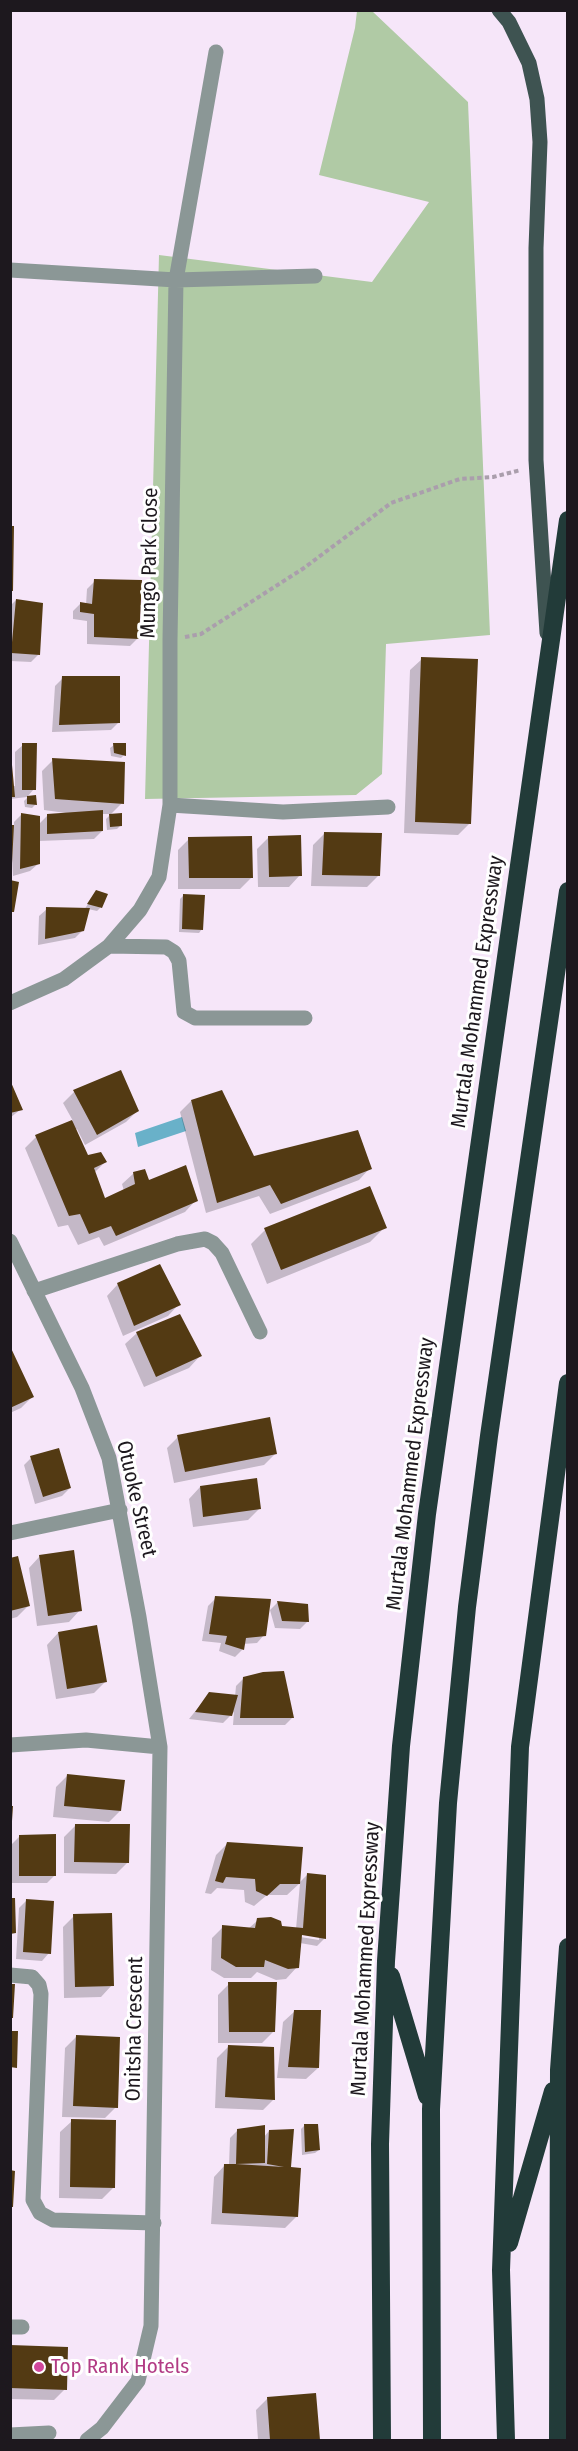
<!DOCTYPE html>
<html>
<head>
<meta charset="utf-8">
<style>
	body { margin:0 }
	#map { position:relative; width:578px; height:2451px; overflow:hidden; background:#f6e6f9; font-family:"Fira Sans Condensed",sans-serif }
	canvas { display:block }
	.frame { position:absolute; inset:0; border:12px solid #1d181e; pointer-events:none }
</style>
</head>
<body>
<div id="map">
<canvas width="578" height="2451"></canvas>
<div class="frame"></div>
</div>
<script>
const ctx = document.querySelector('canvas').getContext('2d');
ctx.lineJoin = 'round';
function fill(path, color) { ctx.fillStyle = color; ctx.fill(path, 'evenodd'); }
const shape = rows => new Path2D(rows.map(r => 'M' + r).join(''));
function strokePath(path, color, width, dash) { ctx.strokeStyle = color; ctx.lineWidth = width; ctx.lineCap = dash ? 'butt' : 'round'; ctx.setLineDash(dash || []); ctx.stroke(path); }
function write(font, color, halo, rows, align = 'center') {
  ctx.font = font + ' "Fira Sans Condensed",sans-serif'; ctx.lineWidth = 6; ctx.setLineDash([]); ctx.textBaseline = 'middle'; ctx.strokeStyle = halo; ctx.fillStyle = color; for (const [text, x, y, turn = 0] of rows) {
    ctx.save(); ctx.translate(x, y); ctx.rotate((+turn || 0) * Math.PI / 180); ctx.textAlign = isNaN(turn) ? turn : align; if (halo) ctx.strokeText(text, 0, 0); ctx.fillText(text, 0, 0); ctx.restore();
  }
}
fill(shape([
	[357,11,372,11,468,102,490,635,386,644,382,774,356,795,145,799,159,255,372,282,429,202,319,175,355,28]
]), '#b0caa5');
fill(shape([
	[182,1117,186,1131,138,1147,135,1133]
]), '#69b1c9');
fill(shape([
	[95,581,138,638,130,646,87,644,87,621,73,619,73,611,80,604,86,605,87,589],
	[16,600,39,654,31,662,10,661,10,606],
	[422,659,470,823,458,835,404,833,410,670],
	[63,678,119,722,111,730,52,732,55,686],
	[23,745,34,789,27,797,10,799,10,763,12,786,15,786,15,752],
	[114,745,124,755,121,758,111,756,110,748],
	[53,760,122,803,110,815,120,826,117,829,107,830,106,819,111,814,101,814,102,831,94,839,38,841,38,864,30,871,13,876,10,826,14,826,14,822,22,814,38,825,48,815,73,814,44,810,42,771],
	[28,797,36,804,32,808,25,807,24,801],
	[324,834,379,875,367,887,311,886,313,845],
	[269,837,300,875,289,887,258,887,257,849],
	[189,839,252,877,240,889,178,889,178,850],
	[96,892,100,908,97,911,88,909,83,930,75,938,38,945,39,916,47,909,84,910],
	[184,895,202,929,199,933,179,932,180,899],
	[10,1084,21,1109,10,1118],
	[74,1092,137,1111,126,1122,85,1145,77,1129,75,1130,87,1156,105,1162,94,1173,104,1200,124,1191,122,1184,134,1173,196,1200,185,1212,104,1246,99,1237,78,1245,68,1225,58,1227,25,1148,36,1137,73,1121,63,1103],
	[191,1101,254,1158,370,1168,359,1180,270,1214,259,1196,206,1213,180,1112],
	[385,1227,370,1242,267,1284,251,1244,265,1230],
	[118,1284,179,1304,168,1316,123,1336,107,1296],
	[137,1333,200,1356,189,1368,144,1387,125,1344],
	[10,1351,32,1397,21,1408,10,1413],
	[178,1437,276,1453,264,1465,174,1483,167,1448],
	[31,1458,70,1488,62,1496,35,1504,24,1465],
	[200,1487,260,1508,248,1520,193,1527,189,1499],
	[40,1556,80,1610,69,1622,37,1626,29,1568],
	[10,1559,28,1606,17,1617,10,1619],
	[216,1598,264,1635,257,1643,243,1644,243,1649,235,1657,219,1651,221,1643,202,1641,208,1606],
	[277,1603,306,1605,307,1622,300,1629,275,1628,270,1610],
	[58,1633,106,1681,94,1693,56,1699,47,1645],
	[244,1678,292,1718,285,1725,233,1725,234,1712,223,1723,189,1719,210,1693,235,1697,236,1686],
	[67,1776,120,1811,109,1822,53,1817,56,1787],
	[76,1825,128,1862,116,1874,64,1873,64,1837],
	[20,1836,55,1875,47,1883,12,1883,12,1844],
	[228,1843,299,1883,307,1875,325,1938,317,1946,300,1943,297,1967,286,1979,276,1980,257,1972,251,1978,224,1978,211,1970,212,1938,223,1927,248,1929,258,1920,281,1928,296,1929,300,1883,287,1895,267,1895,254,1906,245,1902,244,1890,217,1888,211,1894,205,1893,216,1855],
	[295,1933,319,1936,319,1940,294,1936],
	[27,1900,49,1953,42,1961,16,1959,19,1908],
	[74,1916,112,1985,101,1997,64,1998,63,1927],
	[229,1984,273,2032,262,2043,218,2043,218,1995],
	[295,2011,318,2068,306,2079,277,2078,283,2022],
	[76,2037,116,2107,105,2118,62,2117,65,2048],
	[229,2046,274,2099,263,2110,215,2108,217,2058],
	[72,2121,113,2188,102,2199,59,2198,60,2132],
	[305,2125,319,2150,315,2153,302,2155,301,2129],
	[238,2130,263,2138,269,2131,289,2169,297,2216,285,2228,211,2224,214,2177,225,2165,229,2165,230,2138],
	[10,2347,65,2389,54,2400,10,2399],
	[314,2394,318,2440,258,2440,256,2410,267,2399]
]), '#0003');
fill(shape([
	[10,526,14,526,13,591,10,591],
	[94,579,142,580,139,639,94,637,94,614,80,612,80,602,92,604],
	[16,599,43,603,40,655,11,653],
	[421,657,478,659,471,824,415,822],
	[62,676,120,676,120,723,59,725],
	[22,743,37,743,36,790,22,790],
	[113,743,126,743,126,756,114,753],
	[52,758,125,762,124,804,55,799],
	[10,765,12,765,15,797,10,797],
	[36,795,37,805,27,804,27,796],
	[103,810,103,831,47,834,47,814],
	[21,813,40,816,40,864,20,869],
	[122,813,122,826,110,827,109,814],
	[10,825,14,825,12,863,10,863],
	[324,832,382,833,380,876,322,875],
	[301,835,302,876,269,877,268,836],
	[252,836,253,878,189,878,188,837],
	[10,880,19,882,14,912,10,912],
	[96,890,108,894,102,908,87,904],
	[183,894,205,895,203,930,182,929],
	[46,907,90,908,84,931,45,939],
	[121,1070,139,1111,97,1135,73,1090],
	[10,1080,23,1110,10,1113],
	[222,1090,254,1156,358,1130,372,1169,281,1204,270,1185,217,1203,191,1100],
	[72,1120,88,1155,101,1152,107,1162,94,1168,105,1198,135,1184,133,1172,145,1169,149,1180,186,1165,198,1201,116,1236,111,1226,89,1234,80,1214,69,1216,35,1135],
	[370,1186,387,1228,281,1270,264,1228],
	[160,1264,181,1305,134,1326,117,1283],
	[180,1314,202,1356,156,1377,136,1332],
	[10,1346,34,1397,10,1408],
	[270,1417,277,1454,185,1472,177,1435],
	[59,1448,71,1488,43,1497,30,1456],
	[257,1478,261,1509,203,1517,200,1486],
	[74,1550,82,1611,48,1616,39,1555],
	[18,1556,30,1606,10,1611,10,1558],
	[215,1596,271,1599,266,1636,246,1638,244,1650,225,1644,227,1636,209,1634],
	[277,1601,308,1604,309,1622,282,1621],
	[97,1625,107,1682,67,1689,58,1632],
	[284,1671,294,1718,240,1718,243,1677,263,1672],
	[209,1692,238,1695,232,1716,195,1712],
	[67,1774,125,1780,121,1811,64,1806],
	[10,1806,13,1806,12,1821,10,1821],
	[75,1824,130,1824,129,1863,74,1862],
	[56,1834,56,1876,19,1876,19,1835],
	[227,1842,303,1847,300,1884,280,1884,267,1896,256,1891,255,1879,226,1877,223,1883,215,1881],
	[307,1873,326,1875,326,1939,302,1935,299,1968,288,1969,265,1960,264,1967,236,1967,221,1958,222,1925,255,1928,257,1918,271,1917,281,1921,282,1926,303,1928],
	[10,1898,15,1898,16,1933,10,1934],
	[26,1899,54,1901,51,1954,23,1952],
	[112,1913,114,1986,75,1987,73,1914],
	[228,1982,277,1982,275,2032,229,2032],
	[10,1984,15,1984,13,2018,10,2018],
	[294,2010,321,2010,319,2068,288,2067],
	[10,2031,18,2031,17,2068,10,2067],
	[76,2035,120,2037,118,2108,73,2106],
	[228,2045,274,2047,275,2100,225,2097],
	[71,2119,116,2120,115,2188,70,2187],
	[304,2124,318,2124,320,2150,305,2152],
	[265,2125,265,2163,236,2164,284,2167,267,2164,269,2130,294,2129,291,2167,301,2168,298,2217,222,2213,224,2164,236,2164,237,2129],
	[10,2170,15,2171,13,2207,10,2207],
	[10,2345,68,2347,67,2390,10,2388],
	[316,2393,320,2440,270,2440,267,2397]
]), '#533a13');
strokePath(shape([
	[185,637,201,634,304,568,391,503,460,479,493,477,521,470]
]), '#aa9eac', 4, [4.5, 3]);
strokePath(shape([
	[10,270,176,280,315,276],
	[170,805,283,812,388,807],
	[109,946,166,947,174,952,179,961,184,1012,195,1018,305,1018],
	[10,1003,64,979,109,946,140,910,159,877,170,805,170,640,176,280,216,52],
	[10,1241,82,1388,109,1458,139,1617,160,1747],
	[34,1291,177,1244,205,1239,213,1243,222,1253,260,1332],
	[10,1533,120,1510],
	[10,1745,86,1740,160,1747,151,2326,138,2381,102,2428,87,2440],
	[10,1975,32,1977,39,1985,41,1994,33,2200,40,2213,53,2220,154,2223],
	[10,2327,22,2327],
	[10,2435,49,2433]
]), '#8b9796', 15);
strokePath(shape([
	[499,10,509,22,529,63,537,99,540,142,536,248,536,460,547,633]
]), '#3e5351', 15);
strokePath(shape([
	[391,1976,427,2096],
	[509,2243,553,2091],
	[382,2440,380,2144,386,1961,401,1746,427,1514,568,520],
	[432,2440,431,2109,448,1803,467,1607,489,1436,568,891],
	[506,2440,501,2270,520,1747,568,1383],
	[558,2440,559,2070,568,1947]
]), '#223b39', 18);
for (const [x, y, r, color] of [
	[39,2367,6,"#d1479c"]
]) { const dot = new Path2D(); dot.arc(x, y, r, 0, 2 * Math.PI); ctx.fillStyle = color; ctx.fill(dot); strokePath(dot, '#fff', 2); }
write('21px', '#1d181e', '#fff', [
	["Mungo Park Close",150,563,-89],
	["Murtala Mohammed Expressway",478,992,-82],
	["Murtala Mohammed Expressway",411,1474,-83],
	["Otuoke Street",136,1499,77],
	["Murtala Mohammed Expressway",366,1959,-87],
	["Onitsha Crescent",135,2029,-89]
]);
write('21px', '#b23c85', '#fff', [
	["Top Rank Hotels",51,2367]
], 'left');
</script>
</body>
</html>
